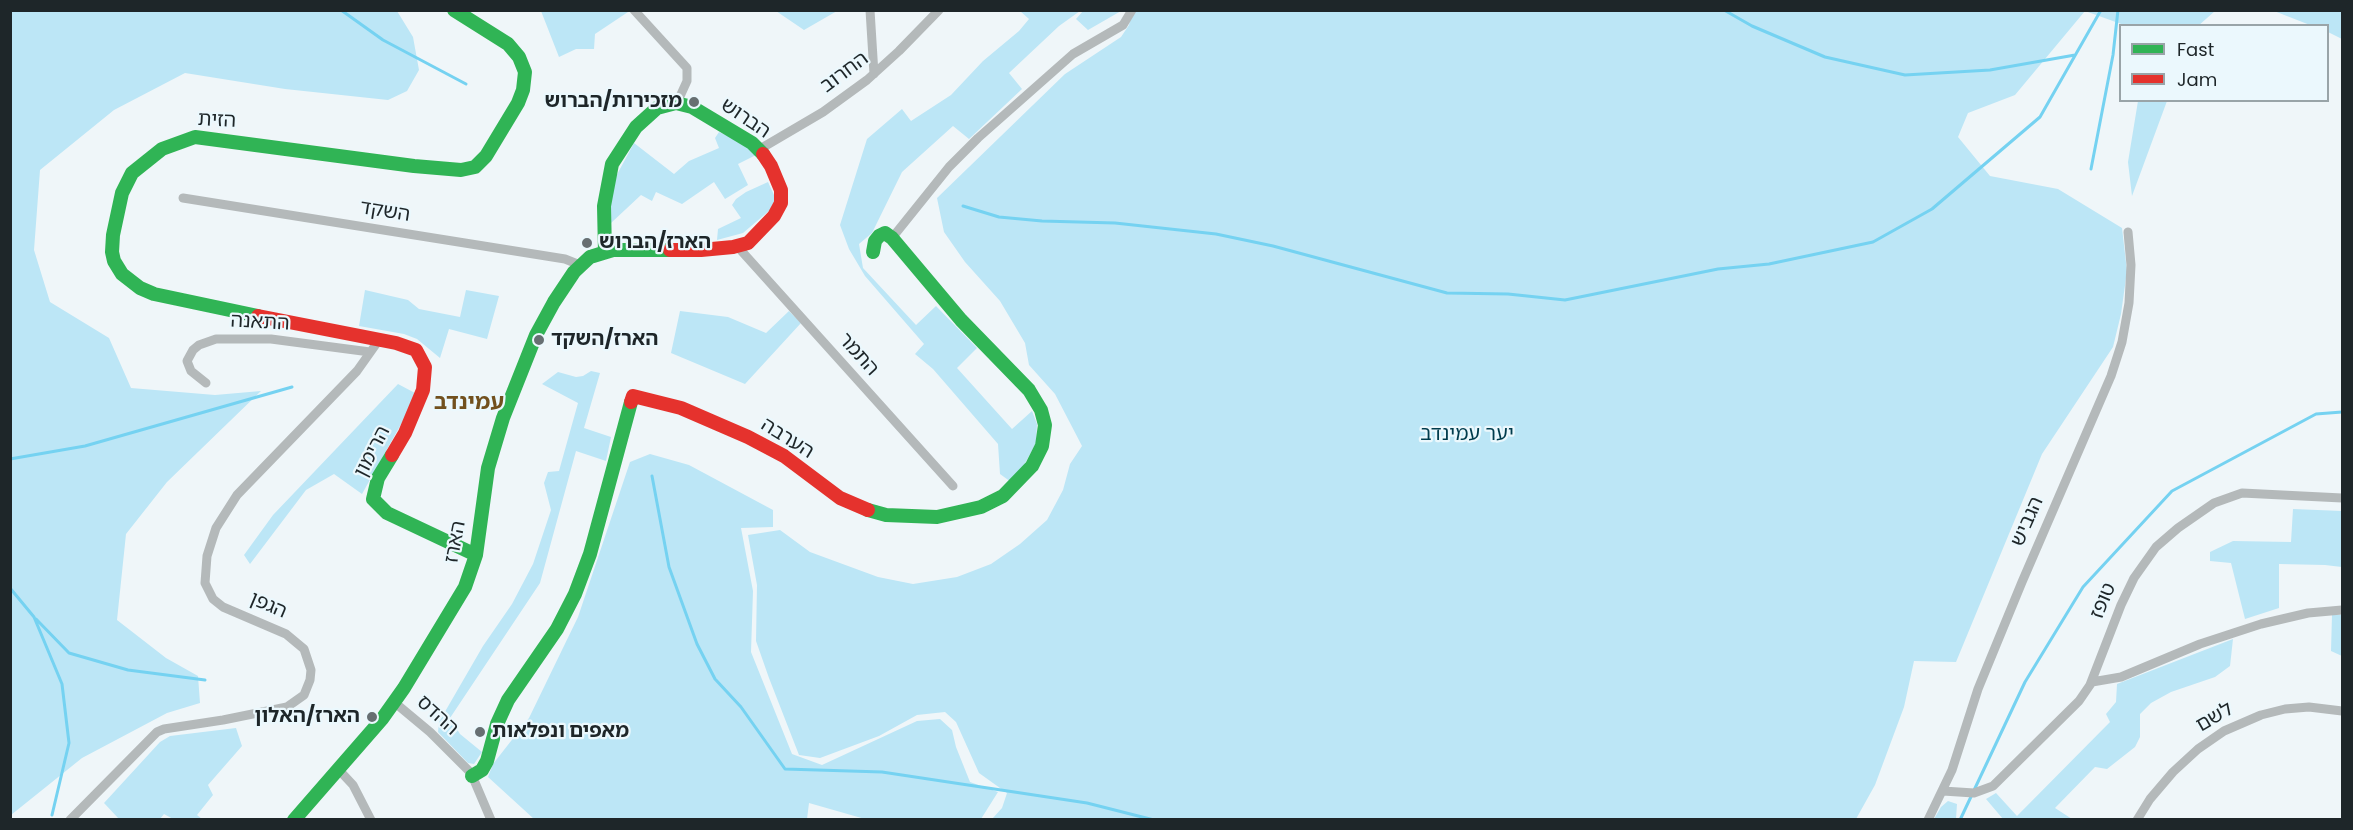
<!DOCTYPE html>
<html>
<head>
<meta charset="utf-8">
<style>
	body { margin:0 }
	#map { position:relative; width:2353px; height:830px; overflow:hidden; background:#eff6f9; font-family:Poppins,sans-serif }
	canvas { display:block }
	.frame { position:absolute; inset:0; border:12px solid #1e2629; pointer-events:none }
	.legend { position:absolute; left:2119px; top:24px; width:210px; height:78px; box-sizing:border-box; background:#ebf8fd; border:2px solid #99a4a8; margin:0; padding:8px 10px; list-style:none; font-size:18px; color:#1e2629 }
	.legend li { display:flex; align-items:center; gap:12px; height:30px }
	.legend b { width:30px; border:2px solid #99a4a8 }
</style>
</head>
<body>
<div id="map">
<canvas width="2353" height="830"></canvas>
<div class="frame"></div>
<ul class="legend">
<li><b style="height:8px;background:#30b455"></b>Fast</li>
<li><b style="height:8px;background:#e5322d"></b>Jam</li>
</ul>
</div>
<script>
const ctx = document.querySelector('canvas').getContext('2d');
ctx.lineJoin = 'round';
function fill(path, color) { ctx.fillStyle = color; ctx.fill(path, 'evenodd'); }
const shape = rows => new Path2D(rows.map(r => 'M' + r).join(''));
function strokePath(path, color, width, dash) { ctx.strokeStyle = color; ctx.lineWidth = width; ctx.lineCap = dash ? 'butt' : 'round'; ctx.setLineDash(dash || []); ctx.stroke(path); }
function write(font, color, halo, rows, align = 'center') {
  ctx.font = font + ' Poppins,"Noto Sans Hebrew",sans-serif'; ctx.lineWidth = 4.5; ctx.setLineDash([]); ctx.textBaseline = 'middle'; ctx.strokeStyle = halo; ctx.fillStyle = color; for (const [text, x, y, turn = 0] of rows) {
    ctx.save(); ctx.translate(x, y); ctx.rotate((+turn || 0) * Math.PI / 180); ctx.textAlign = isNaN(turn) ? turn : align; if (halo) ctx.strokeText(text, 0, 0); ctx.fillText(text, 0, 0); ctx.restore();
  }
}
fill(shape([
	[11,10,397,11,413,37,419,70,407,91,388,100,285,89,185,73,114,110,40,170,34,250,50,302,109,338,131,388,215,395,261,391,167,482,126,534,117,620,166,658,198,676,200,703,167,713,82,758,11,815],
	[627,11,628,12,595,34,594,49,576,49,559,57,541,11],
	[776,11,837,11,804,30],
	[1020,11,1080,11,1059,26,1009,73,1022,89,969,139,953,126,902,172,872,233,859,244,863,268,916,325,936,306,977,348,957,368,1012,429,1032,411,1037,424,1036,443,1023,467,1011,482,1000,474,998,444,933,369,915,354,924,344,865,276,849,249,840,225,867,139,902,109,911,121,951,95,983,61,1019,31,1029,19],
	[1083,11,1083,10,1121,11,1088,30,1076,19],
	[1134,11,2215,11,2198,26,2124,25,2085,11,2015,95,1968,113,1958,137,1990,176,2058,189,2122,228,2127,271,2121,314,2113,347,2042,454,1956,662,1914,661,1904,707,1875,785,1856,819,992,819,1002,808,1007,793,979,773,956,722,945,712,917,715,879,736,820,758,799,755,769,678,756,641,757,585,748,535,780,530,810,552,878,577,913,584,957,577,991,564,1020,544,1047,520,1063,490,1070,464,1082,446,1055,394,1029,365,1025,343,1000,301,965,262,944,232,937,198,1065,74,1121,37,1129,25,1132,12],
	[2274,11,2342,11,2342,39,2328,32,2328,26,2310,25],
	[2138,101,2167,101,2132,196,2128,162],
	[719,132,757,149,760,153,738,164,748,185,725,199,714,182,682,204,656,192,652,201,641,195,611,223,609,215,614,180,634,143,674,174,689,161,719,148,715,138],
	[768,182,774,195,774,202,770,210,743,233,717,240,718,229,741,218,732,205,736,199,746,192],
	[365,290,408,300,419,309,460,317,466,290,499,296,487,339,449,329,440,358,417,339,404,334,359,326],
	[680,311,728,317,766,333,789,311,801,323,745,384,671,353],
	[591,371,600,373,584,428,611,437,606,461,576,451,540,583,450,718,460,734,482,752,474,764,468,763,438,732,439,722,483,646,512,604,533,564,551,510,544,483,548,472,559,471,578,403,542,384,558,372,576,377,583,376],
	[398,384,415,393,405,417,362,494,334,474,306,490,250,564,244,555,273,515],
	[650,454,689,465,773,510,773,527,741,528,753,591,751,652,792,754,822,765,917,721,940,719,952,730,956,747,970,782,998,792,981,819,865,819,809,803,807,819,534,819,488,777,493,764,529,718,578,617,630,462],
	[2293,509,2342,511,2342,567,2325,565,2279,564,2279,608,2245,619,2231,563,2210,561,2210,552,2233,541,2291,542],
	[2332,615,2342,615,2342,656,2331,651],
	[2233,639,2230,666,2215,677,2171,692,2151,703,2140,714,2140,737,2135,747,2107,769,2095,767,2055,808,2072,819,2003,819,1986,799,1996,793,2017,816,2110,722,2106,714,2116,702,2117,684],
	[236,728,242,746,208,785,213,795,197,815,202,819,173,819,164,814,160,819,119,819,104,803,160,742,170,736],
	[1948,801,1957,804,1956,819,1934,819,1941,807]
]), '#bce6f6');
strokePath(shape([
	[341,10,383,40,466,84],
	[1724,10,1752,26,1825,57,1905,75,1990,70,2075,55],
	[2091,169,2113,55,2118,10],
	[963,206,999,217,1042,221,1115,223,1216,234,1273,246,1447,293,1508,294,1565,300,1718,269,1769,264,1873,242,1932,209,2040,117,2101,10],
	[10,459,85,446,292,387],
	[652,476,669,567,697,644,715,679,741,707,785,769,882,772,1087,803,1154,820],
	[10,588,34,617,62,684,69,743,52,815],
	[36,619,69,653,128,670,205,680],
	[1960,820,2025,682,2083,587,2172,491,2316,414,2342,412]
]), '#75d2f1', 3);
strokePath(shape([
	[634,10,687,68,687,81,677,103],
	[870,10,874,74],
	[760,149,823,112,867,80,899,51,939,10],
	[183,198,565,259,580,265],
	[892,238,949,167,978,138,1073,54,1123,25,1132,10],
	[737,246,953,486],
	[206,383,191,371,187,361,193,350,199,345,216,339,271,339,370,352],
	[2092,682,2121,677,2200,644,2261,624,2308,613,2342,610],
	[394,702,430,732,471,773,491,820],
	[339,770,353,785,371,820],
	[1943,791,1974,793,1993,786,2079,701,2090,685,2121,605,2134,578,2156,547,2178,528,2214,503,2242,493,2342,498],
	[70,820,157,732,164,729,223,720,287,707,304,695,310,680,311,670,304,649,286,634,223,607,213,599,205,583,207,556,216,528,237,495,357,371,379,340],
	[1928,820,1952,770,1978,689,2022,582,2111,376,2122,342,2129,303,2131,265,2128,232],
	[2137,820,2150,799,2173,772,2198,749,2224,731,2261,715,2285,709,2309,707,2342,711]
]), '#b4b9ba', 9);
strokePath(shape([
	[605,252,604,206,612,164,636,127,657,108,676,103,692,107,752,143,763,154],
	[258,316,154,294,140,288,122,274,114,261,112,252,113,235,122,193,132,173,162,149,195,137,414,166,461,170,475,167,486,156,518,103,523,90,525,72,519,57,508,44,454,10],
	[392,455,378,478,373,499,387,513,476,555],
	[868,510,886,515,937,517,981,507,1003,496,1032,466,1042,446,1045,425,1041,410,1029,390,961,320,892,238,885,233,879,236,875,241,873,252],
	[472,776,482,770,487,761,497,724,508,700,557,629,575,594,590,554,631,402],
	[294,820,382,719,404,688,465,587,476,555,488,468,503,418,536,335,554,302,574,272,590,257,613,250,670,250]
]), '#30b455', 14);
strokePath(shape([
	[670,250,701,250,733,247,748,243,774,216,781,203,781,190,771,166,763,154],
	[258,316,396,343,416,350,425,367,423,390,405,433,392,455],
	[631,402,633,396,681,408,748,437,784,456,840,498,868,510]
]), '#e5322d', 14);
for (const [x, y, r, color] of [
	[694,102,6,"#676f72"],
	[587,243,6,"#676f72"],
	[539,340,6,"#676f72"],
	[372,717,6,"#676f72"],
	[480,732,6,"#676f72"]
]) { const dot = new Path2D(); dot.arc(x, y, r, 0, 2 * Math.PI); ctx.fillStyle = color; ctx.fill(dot); strokePath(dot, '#ebf8fd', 2); }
write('20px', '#1e2629', '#ebf8fd', [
	["החרוב",845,73,-37],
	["הברוש",745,119,34],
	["הזית",217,121,3],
	["השקד",385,212,9],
	["התאנה",260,323,3],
	["התמר",858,355,48],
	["הערבה",787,439,32],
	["הרימון",373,452,-63],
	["הגביש",2028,522,-66],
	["הארז",456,542,-79],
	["טופז",2104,601,-67],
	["הגפן",268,606,23],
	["ההדס",437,716,42],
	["לשם",2215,718,-30]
]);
write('bold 20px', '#1e2629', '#ebf8fd', [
	["מזכירות/הברוש",682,102,"right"],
	["הארז/הברוש",599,243],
	["הארז/השקד",551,340],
	["הארז/האלון",360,717,"right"],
	["מאפים ונפלאות",492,732]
], 'left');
write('20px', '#003c4d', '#ebf8fd', [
	["יער עמינדב",1467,435]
]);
write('bold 22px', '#72501e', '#ebf8fd', [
	["עמינדב",469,403]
]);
</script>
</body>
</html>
